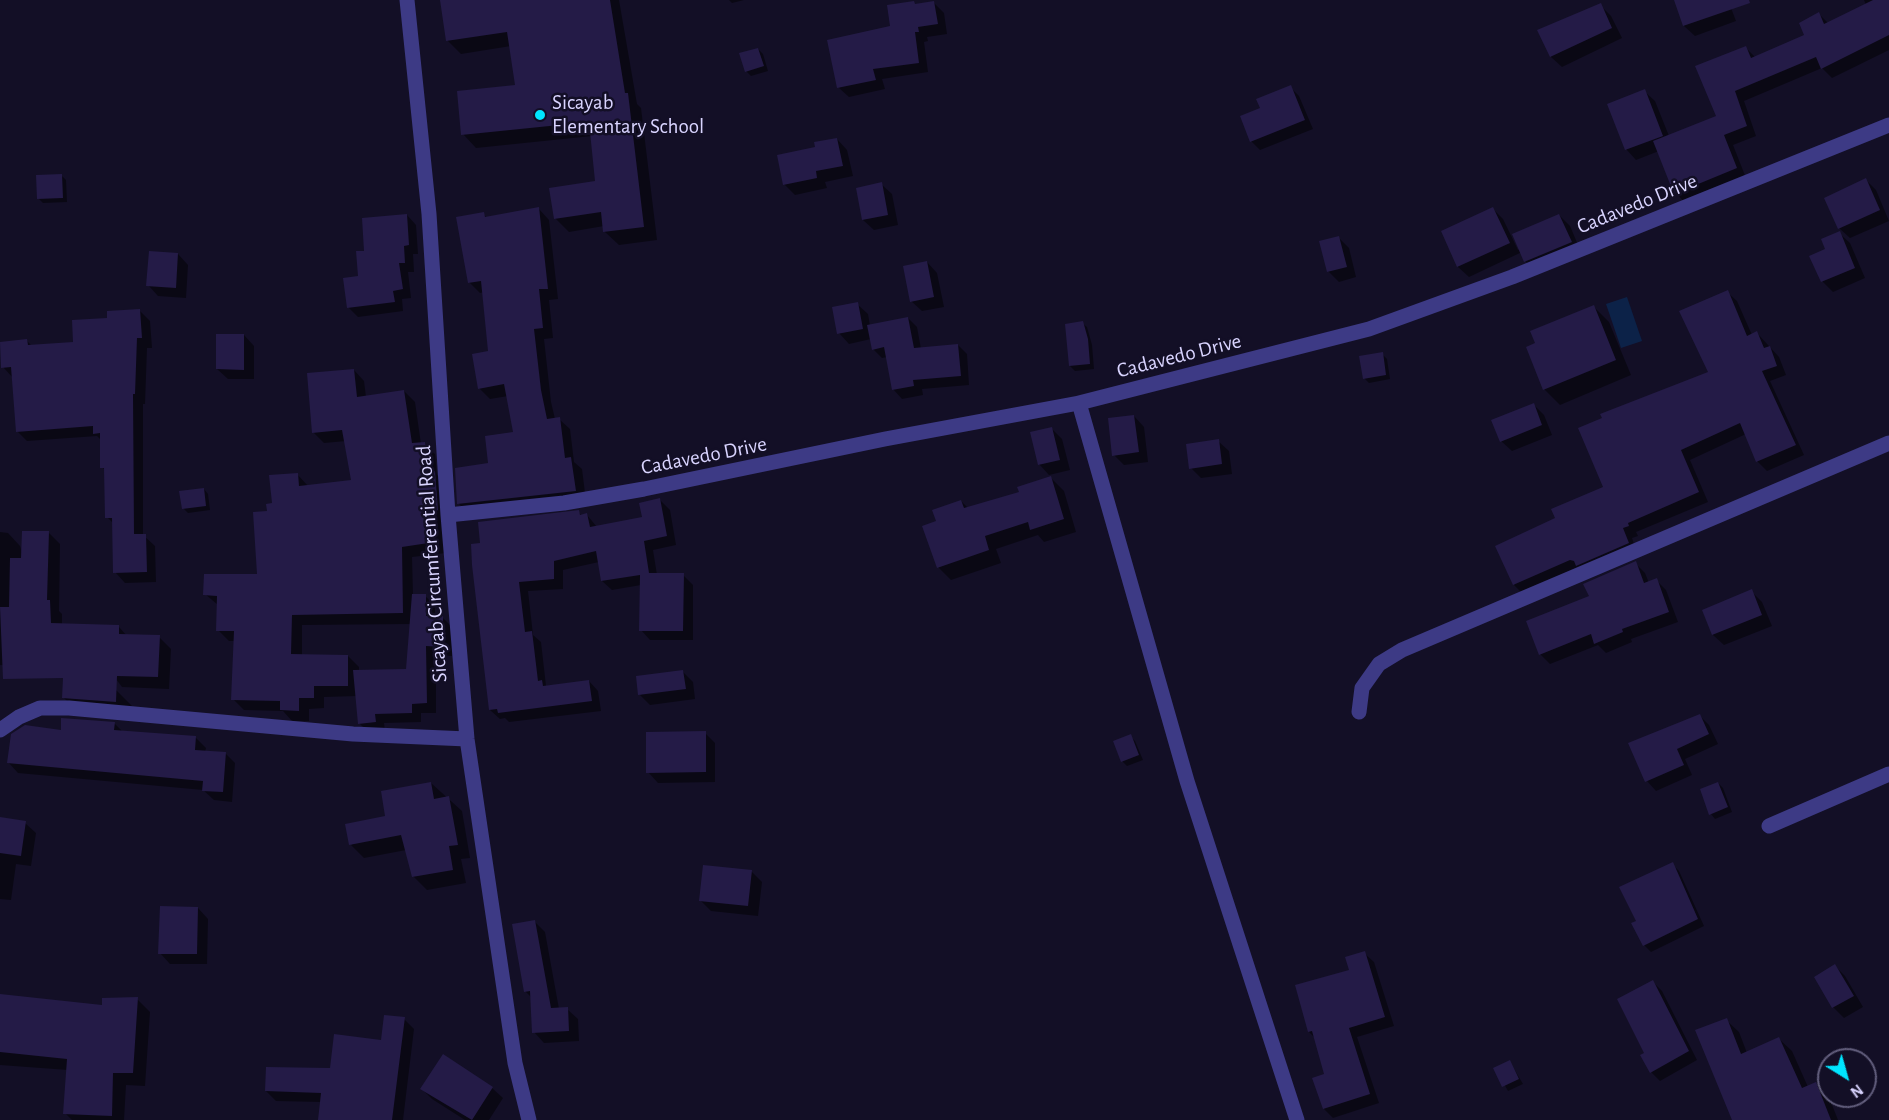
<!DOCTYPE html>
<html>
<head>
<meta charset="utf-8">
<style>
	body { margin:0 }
	#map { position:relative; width:1889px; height:1120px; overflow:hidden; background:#130f26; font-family:"Alegreya Sans",sans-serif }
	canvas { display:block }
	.north { position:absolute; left:1817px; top:1048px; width:60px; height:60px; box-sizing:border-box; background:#130f26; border:2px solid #625e7d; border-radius:50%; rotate:143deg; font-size:16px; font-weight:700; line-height:24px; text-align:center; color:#d9d4ff }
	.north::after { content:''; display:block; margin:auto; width:21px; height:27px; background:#00e5ff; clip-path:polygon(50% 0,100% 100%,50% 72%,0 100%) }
</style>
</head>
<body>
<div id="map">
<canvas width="1889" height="1120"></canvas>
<div class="north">N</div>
</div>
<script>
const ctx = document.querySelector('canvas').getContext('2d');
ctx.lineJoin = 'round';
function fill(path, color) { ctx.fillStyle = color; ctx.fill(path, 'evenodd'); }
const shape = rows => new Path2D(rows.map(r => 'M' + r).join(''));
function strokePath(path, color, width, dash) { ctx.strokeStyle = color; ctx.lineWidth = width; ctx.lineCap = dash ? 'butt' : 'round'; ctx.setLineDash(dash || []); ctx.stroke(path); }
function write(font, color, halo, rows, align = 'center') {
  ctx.font = font + ' "Alegreya Sans",sans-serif'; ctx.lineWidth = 5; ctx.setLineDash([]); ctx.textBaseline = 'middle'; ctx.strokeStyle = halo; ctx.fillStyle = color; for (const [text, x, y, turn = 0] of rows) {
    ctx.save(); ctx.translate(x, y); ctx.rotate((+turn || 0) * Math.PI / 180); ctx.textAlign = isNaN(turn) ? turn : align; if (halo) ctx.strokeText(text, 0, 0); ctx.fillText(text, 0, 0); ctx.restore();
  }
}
fill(shape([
	[1627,297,1642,341,1621,348,1606,304]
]), '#0c2248');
fill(shape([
	[442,0,619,0,637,104,641,108,657,240,619,245,605,232,604,226,569,232,555,218,597,183,592,136,476,148,463,134,517,86,511,46,461,54,448,41],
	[729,0,744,0,732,3],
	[1675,0,1728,0,1736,21,1695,36,1684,26],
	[1864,0,1889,0,1889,50,1832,78,1822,68,1744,101,1756,136,1733,145,1746,178,1685,203,1676,193,1659,151,1636,160,1626,149,1644,91,1655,101,1669,136,1718,117,1746,48,1756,58,1806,35,1819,14,1828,23,1866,5],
	[934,3,944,13,947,34,927,37,928,41,924,42,928,72,882,79,885,89,849,97,839,88,892,27,916,6],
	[1600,5,1611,16,1622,38,1562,67,1551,57,1539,31],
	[758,49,763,54,768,71,751,76,746,71],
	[1290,87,1299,96,1313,129,1260,150,1251,141,1261,109],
	[837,139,847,150,853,176,825,182,827,188,795,195,784,184,817,148],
	[61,175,66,180,67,202,43,203,38,198],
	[1866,180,1876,190,1889,221,1850,238,1839,228],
	[881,184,892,194,898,225,874,230,863,220],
	[1492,208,1503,219,1518,250,1559,215,1570,226,1581,252,1536,271,1525,261,1522,252,1469,277,1458,267,1442,232],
	[539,209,549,220,558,299,549,300,553,338,544,339,551,402,555,419,559,419,570,429,574,462,582,469,586,501,469,514,459,504,515,433,508,396,490,399,479,388,490,352,484,292,480,293,469,282,483,214,487,218],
	[407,215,416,225,418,254,413,254,414,272,408,272,411,298,402,299,403,311,358,317,348,307,360,278,366,252],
	[1839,233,1850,243,1865,278,1833,292,1822,281,1827,250],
	[1339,238,1349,248,1356,277,1339,282,1328,271],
	[178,254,188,265,186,298,158,296,148,285],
	[927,262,937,273,944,307,922,311,911,301],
	[1727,292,1737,301,1752,335,1757,333,1779,357,1786,375,1770,381,1804,455,1767,471,1757,461,1746,434,1690,460,1708,502,1636,532,1638,536,1632,538,1637,553,1523,594,1514,585,1557,519,1605,487,1604,419,1710,373],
	[857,304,868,314,870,326,908,318,917,327,921,349,958,345,967,354,969,385,922,389,923,395,902,399,893,389,887,357,882,358,873,349,871,339,849,344,839,333],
	[1593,306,1609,322,1631,375,1560,405,1544,389],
	[140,311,150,321,152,348,147,348,145,404,143,404,143,535,155,546,156,582,125,583,115,572,114,524,107,517,106,471,102,467,101,440,97,436,27,441,17,431,13,378,3,367,27,341,32,346,75,343,109,319],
	[1082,323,1087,327,1092,345,1094,369,1075,371,1070,366],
	[244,335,254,346,254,379,228,379,217,369],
	[1382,354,1387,359,1390,379,1369,383,1364,378],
	[354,370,364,381,366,397,404,391,415,402,421,444,435,454,437,475,446,483,446,553,412,557,413,595,425,596,435,605,435,617,442,617,452,627,452,656,436,655,436,713,421,713,421,722,384,723,385,731,369,733,359,723,357,696,324,697,324,708,309,709,309,721,292,721,283,711,244,710,233,699,235,641,229,641,218,630,218,605,205,594,259,575,268,512,297,474,308,486,353,482,346,441,324,443,313,432],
	[411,624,407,670,359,671,359,667,348,656,302,656,302,625],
	[1533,404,1544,415,1552,435,1512,451,1501,441],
	[1134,416,1144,427,1148,462,1124,465,1114,455],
	[1052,429,1062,439,1070,470,1049,475,1039,464],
	[1218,441,1229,451,1232,474,1201,478,1191,468],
	[1051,478,1064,491,1076,532,1044,542,1038,535,996,549,1001,563,951,580,938,567,938,522,961,501,968,508,1021,493],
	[204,489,208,494,210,510,188,513,183,508],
	[660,500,670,510,676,545,653,550,657,575,683,575,693,585,693,640,650,640,641,630,641,585,612,590,602,581,599,562,563,570,563,589,528,591,533,635,541,642,546,686,589,681,598,691,601,711,509,722,505,718,500,719,490,710,481,545,578,512,582,516,587,515,597,527,644,518],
	[0,532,8,533,20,546,24,559,48,532,60,544,59,611,62,614,62,625,119,627,127,636,159,637,171,649,169,689,122,687,110,671,0,665],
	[1635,563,1645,573,1649,583,1656,580,1666,590,1678,622,1631,639,1632,642,1606,653,1598,645,1550,664,1540,654,1590,597],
	[1751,591,1762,602,1772,626,1724,645,1713,635,1704,610],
	[683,672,693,682,695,699,650,705,640,695],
	[116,690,132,706,80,714,64,698],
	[1700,716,1709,725,1718,744,1685,759,1692,775,1656,791,1647,781,1630,744],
	[114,723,123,732,196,738,206,748,205,752,225,753,235,763,232,802,214,800,203,790,18,773,8,762,62,732],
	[705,733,715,743,715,782,658,783,648,772],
	[1130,736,1135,741,1143,760,1127,766,1122,761],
	[431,783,462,811,470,858,461,859,466,883,427,890,413,876,406,850,364,858,351,845],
	[1718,783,1723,788,1732,812,1715,819,1711,814],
	[0,819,25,823,36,833,31,866,16,864,11,900,0,899],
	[1672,864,1679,871,1704,926,1651,952,1644,945,1638,921],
	[751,871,762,882,758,916,711,911,701,901],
	[198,908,208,919,207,964,170,964,160,953],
	[535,922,545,932,559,1009,567,1009,578,1019,579,1041,544,1043,534,1032,532,998,525,991],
	[1364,953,1374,962,1394,1026,1357,1037,1379,1103,1333,1118,1324,1109,1326,1075,1315,1038,1309,1032],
	[1835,966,1845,976,1863,1007,1844,1018,1833,1007,1816,977],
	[1653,982,1662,991,1697,1060,1660,1081,1651,1072,1646,1054],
	[0,995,104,1007,137,999,150,1012,145,1086,126,1085,124,1120,72,1120,65,1113,68,1070,0,1065],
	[404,1019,414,1029,403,1120,320,1120,322,1102,276,1101,266,1091,331,1069,382,1042],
	[1726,1020,1739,1032,1747,1053,1779,1039,1792,1051,1808,1087,1816,1084,1829,1097,1838,1120,1755,1120],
	[1510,1062,1523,1084,1508,1091,1495,1068],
	[492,1088,503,1098,489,1120,465,1120,432,1099,422,1089]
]), '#0007');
fill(shape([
	[440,0,610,0,625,93,628,93,644,227,603,232,601,212,554,219,549,188,595,181,589,122,461,135,457,91,515,85,507,32,446,41],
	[1674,0,1749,0,1750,3,1683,26],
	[1873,0,1889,0,1889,35,1821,69,1816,57,1735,91,1747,126,1724,135,1737,168,1674,194,1653,141,1716,116,1695,66,1746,46,1751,58,1804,35,1799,23,1819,12,1824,24],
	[914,1,915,4,934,1,938,24,918,27,919,32,915,32,919,63,873,69,876,80,837,88,827,40,890,26,887,5],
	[1601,3,1612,28,1550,57,1537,30],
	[758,48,764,66,745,72,739,53],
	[1291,85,1305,120,1250,142,1240,116,1260,108,1256,99],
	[1645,89,1663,136,1625,150,1607,104],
	[837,138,843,166,816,171,817,178,783,185,777,155,815,147,814,142],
	[62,174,63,198,37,199,36,175],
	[1866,178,1880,210,1838,229,1824,198],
	[882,182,888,215,862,220,856,188],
	[539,207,548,289,539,289,543,328,534,329,541,390,547,419,560,417,565,458,571,457,576,491,457,504,455,468,488,463,485,436,513,432,504,384,478,389,472,354,488,351,481,281,468,283,456,217,484,212,485,217],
	[1493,207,1510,243,1457,267,1441,231],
	[407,214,409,245,404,246,405,263,399,263,403,289,393,291,395,302,347,308,343,278,358,276,356,251,364,251,362,218],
	[1559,214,1572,242,1524,262,1512,234],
	[1840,231,1855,268,1821,282,1809,256,1825,249,1821,239],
	[1339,236,1347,267,1327,272,1319,241],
	[149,251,178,253,176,288,146,286],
	[927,261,934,297,910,302,903,266],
	[1728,290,1747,336,1757,331,1764,348,1770,346,1777,366,1762,371,1796,445,1756,462,1740,423,1681,450,1699,492,1628,523,1629,526,1623,528,1629,543,1576,566,1574,561,1570,560,1513,585,1495,546,1555,518,1551,509,1603,487,1578,428,1602,418,1600,414,1708,372,1679,311],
	[858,302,863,329,837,334,832,307],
	[1594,305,1616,360,1543,390,1526,347,1535,343,1530,331],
	[140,309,142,338,137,338,135,394,133,394,134,534,146,534,147,572,113,573,112,518,105,518,104,468,100,468,100,433,93,434,93,426,16,432,11,367,1,368,0,342,27,339,28,345,73,342,72,320,107,318,107,311],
	[908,317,914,348,958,344,961,376,913,380,914,386,892,390,884,347,872,350,867,325],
	[1083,321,1088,339,1090,364,1069,366,1065,324],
	[216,334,244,334,244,370,216,369],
	[1383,352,1386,375,1363,379,1359,356],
	[354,369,357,397,404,390,412,443,425,442,428,472,435,471,438,510,432,514,435,542,402,547,403,613,292,615,291,654,348,655,348,686,314,686,314,698,299,698,299,711,280,710,280,701,231,700,234,631,216,631,217,596,203,595,204,574,257,574,253,512,267,511,266,504,272,503,269,475,298,473,299,486,351,480,342,430,312,433,307,373],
	[1534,403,1542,425,1500,442,1491,420],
	[1134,415,1139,452,1112,456,1108,418],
	[1052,427,1060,460,1038,465,1030,432],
	[1219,439,1222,464,1189,469,1186,444],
	[1051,476,1064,519,1030,530,1028,522,985,536,989,550,937,568,922,526,936,521,932,510,961,500,964,508,1019,492,1017,487],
	[204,488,206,506,182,509,179,491],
	[660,498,667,536,644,541,649,573,684,573,683,631,639,631,640,575,601,581,596,551,554,561,554,579,519,582,525,632,532,631,538,681,542,680,543,686,589,680,592,701,498,713,497,709,489,710,472,565,471,544,480,543,478,522,579,510,580,515,587,513,590,527,642,517,639,503],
	[22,531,49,531,47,600,50,600,51,623,119,625,119,634,160,635,158,677,117,676,116,702,62,698,63,678,3,679,0,607,9,607,10,558,21,558],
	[1636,561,1644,583,1657,578,1669,612,1622,629,1623,632,1594,644,1591,634,1539,655,1526,621,1589,596,1583,584],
	[1752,589,1762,615,1712,635,1702,610],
	[412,594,426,594,426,616,443,616,443,647,426,646,427,703,412,704,412,713,375,714,376,722,358,724,353,670,406,669],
	[683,670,686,689,638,695,636,676],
	[1700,714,1709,734,1677,749,1684,765,1645,782,1628,743],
	[61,718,115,722,114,730,196,736,195,750,226,752,223,792,202,791,203,781,7,763,11,734,25,725,61,730],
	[706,731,706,772,646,773,646,732],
	[1131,734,1139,755,1121,762,1113,741],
	[431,782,434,799,449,796,458,845,449,846,453,870,412,877,401,835,349,845,345,824,385,816,381,791],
	[1718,782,1728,807,1709,815,1700,789],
	[0,817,26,821,21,856,0,853],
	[1673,862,1698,919,1643,946,1631,923,1636,921,1619,887],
	[703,865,752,870,748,906,699,901],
	[160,906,198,907,197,954,158,954],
	[535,920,551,1008,568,1007,569,1031,532,1033,530,991,524,992,512,924],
	[1365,951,1385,1017,1349,1028,1370,1094,1323,1109,1312,1078,1324,1074,1312,1031,1308,1032,1295,985,1349,970,1345,957],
	[1835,964,1854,996,1832,1008,1814,977],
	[1653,980,1689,1051,1650,1073,1640,1055,1644,1053,1617,999],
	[0,994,102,1005,102,998,138,997,133,1073,113,1073,112,1116,63,1114,67,1059,0,1052],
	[384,1015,405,1017,392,1120,318,1120,321,1093,265,1091,266,1067,330,1068,334,1034,381,1040],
	[1727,1018,1741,1054,1779,1037,1802,1088,1816,1082,1831,1120,1732,1120,1695,1030],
	[443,1054,493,1087,472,1120,420,1089],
	[1510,1060,1519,1079,1502,1087,1493,1068]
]), '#241b47');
strokePath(shape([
	[407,0,429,214,448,515,467,739,515,1063,529,1120],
	[1079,403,1187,781,1297,1120],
	[448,515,564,503,644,489,885,439,1079,403,1369,329,1512,277,1889,125],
	[1359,712,1362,688,1379,664,1402,650,1889,443],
	[0,730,19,717,40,708,69,708,353,734,467,739],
	[1769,826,1889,774]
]), '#3d3a85', 15);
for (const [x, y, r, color] of [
	[540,115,6,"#00e5ff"]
]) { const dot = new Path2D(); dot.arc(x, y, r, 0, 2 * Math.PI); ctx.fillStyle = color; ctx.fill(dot); strokePath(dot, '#130f26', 2); }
write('21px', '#d9d4ff', '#130f26', [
	["Sicayab",552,103],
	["Elementary School",552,127]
], 'left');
write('21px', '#d9d4ff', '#130f26', [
	["Cadavedo Drive",1637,204,-22],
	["Cadavedo Drive",1179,356,-14],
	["Cadavedo Drive",704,456,-11],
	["Sicayab Circumferential Road",432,564,-94]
]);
</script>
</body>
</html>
